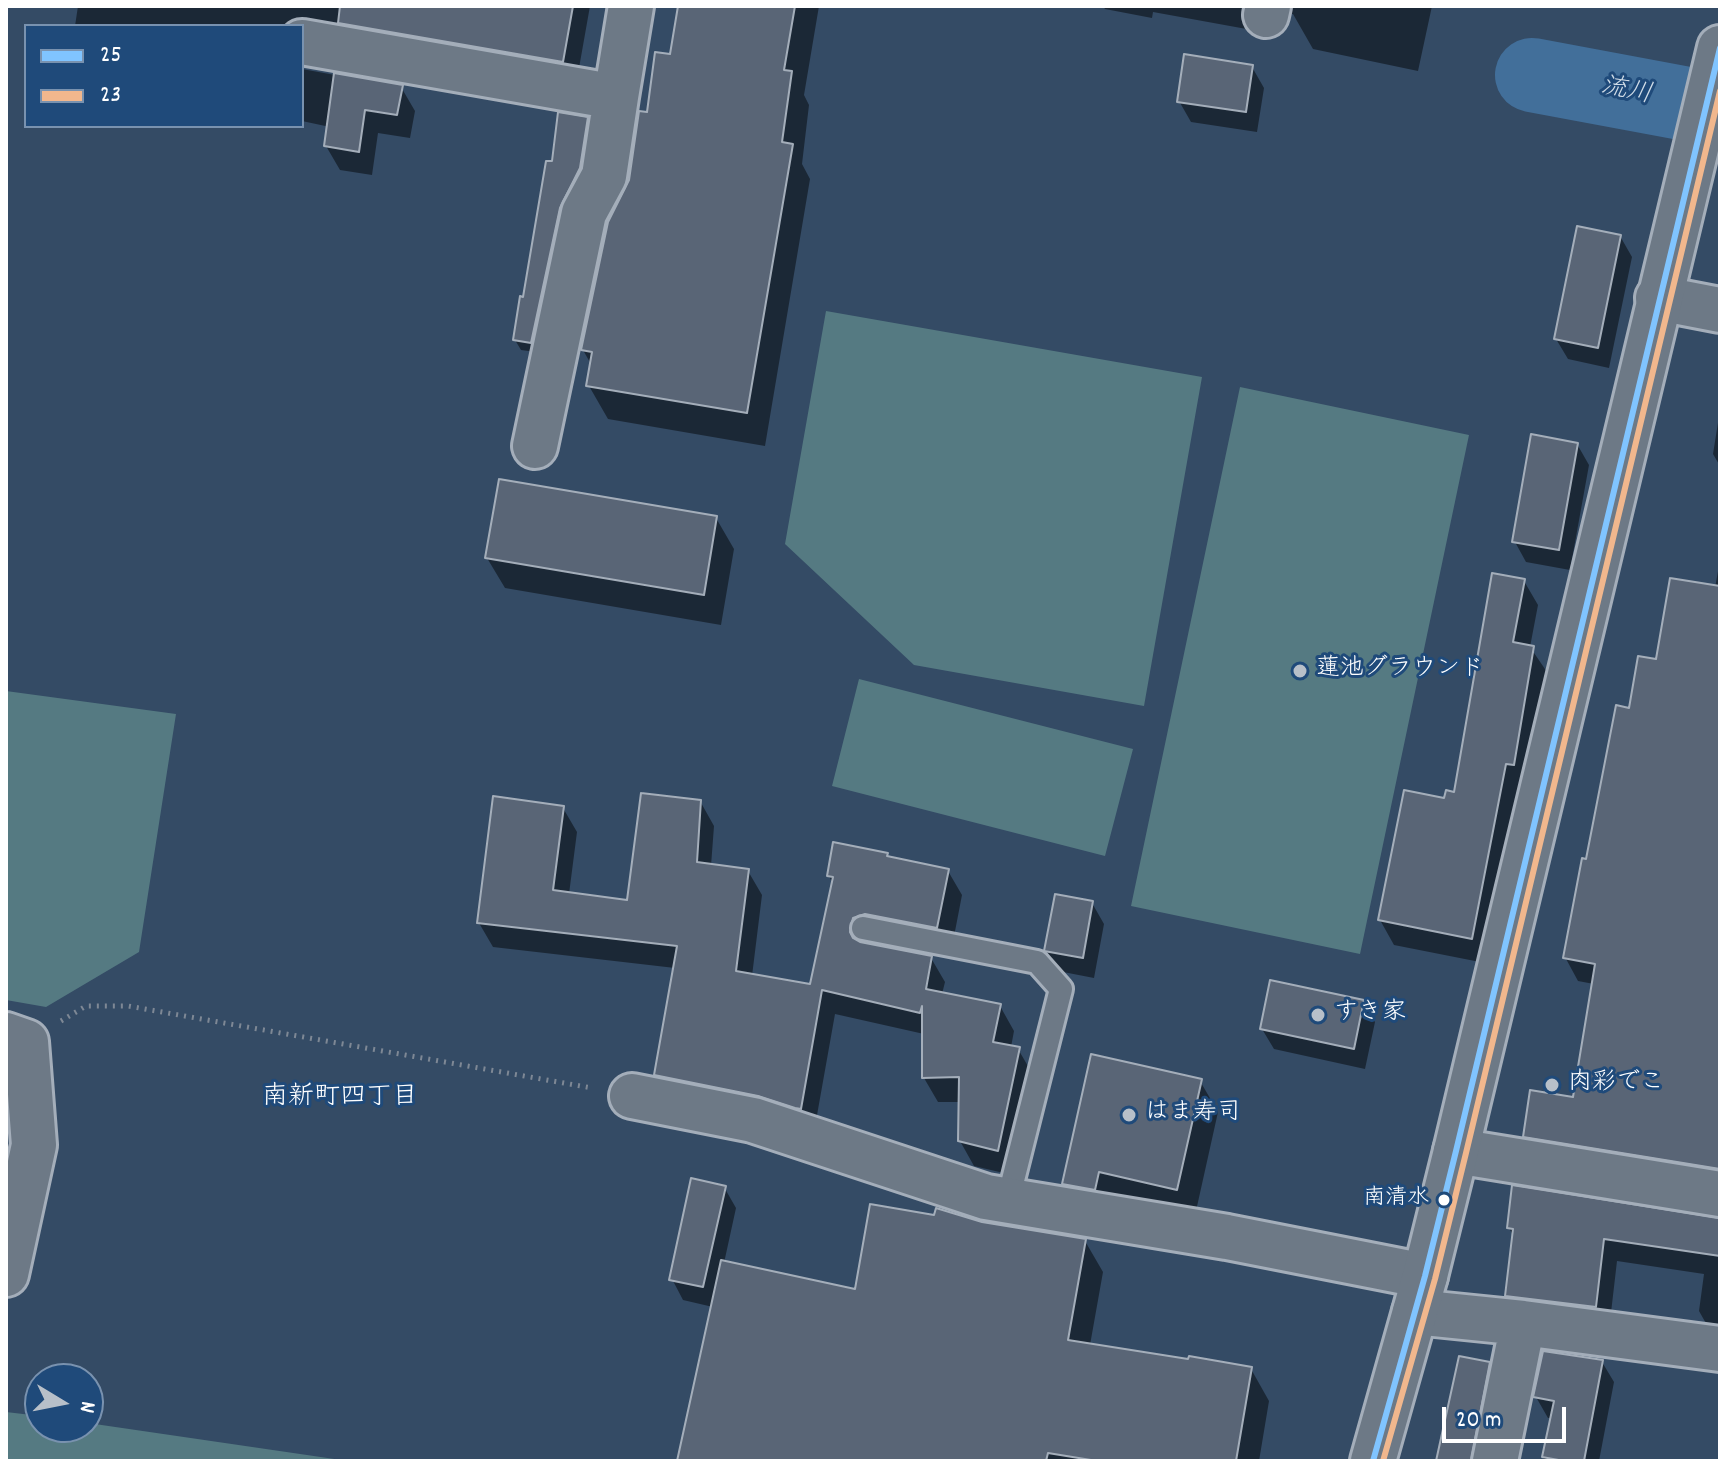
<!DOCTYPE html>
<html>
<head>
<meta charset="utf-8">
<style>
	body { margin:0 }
	#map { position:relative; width:1726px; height:1467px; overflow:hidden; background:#344b65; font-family:Dekko,sans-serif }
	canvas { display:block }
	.frame { position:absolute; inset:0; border:8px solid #fff; pointer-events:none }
	.legend { position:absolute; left:24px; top:24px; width:280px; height:104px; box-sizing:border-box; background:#1f4a7a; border:2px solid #7992af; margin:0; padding:10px 14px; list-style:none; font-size:24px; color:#fff }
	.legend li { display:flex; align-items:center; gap:16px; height:40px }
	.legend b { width:40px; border:2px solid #7992af }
	.north { position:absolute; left:24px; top:1363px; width:80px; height:80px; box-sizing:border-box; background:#1f4a7a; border:2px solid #7992af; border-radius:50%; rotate:100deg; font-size:22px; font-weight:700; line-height:32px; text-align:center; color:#fff }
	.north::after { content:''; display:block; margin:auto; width:28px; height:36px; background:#b8c0c9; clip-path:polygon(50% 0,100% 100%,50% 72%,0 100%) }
	.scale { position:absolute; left:1442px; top:1407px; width:124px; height:36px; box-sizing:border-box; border:4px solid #fff; border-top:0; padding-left:10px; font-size:24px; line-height:28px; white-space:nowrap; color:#fff; -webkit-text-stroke:6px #1f4a7a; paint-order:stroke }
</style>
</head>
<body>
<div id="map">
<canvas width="1726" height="1467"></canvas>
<div class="frame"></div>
<ul class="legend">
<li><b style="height:10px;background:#80c4ff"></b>25</li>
<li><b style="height:10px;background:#f1b78d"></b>23</li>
</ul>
<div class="north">N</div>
<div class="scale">20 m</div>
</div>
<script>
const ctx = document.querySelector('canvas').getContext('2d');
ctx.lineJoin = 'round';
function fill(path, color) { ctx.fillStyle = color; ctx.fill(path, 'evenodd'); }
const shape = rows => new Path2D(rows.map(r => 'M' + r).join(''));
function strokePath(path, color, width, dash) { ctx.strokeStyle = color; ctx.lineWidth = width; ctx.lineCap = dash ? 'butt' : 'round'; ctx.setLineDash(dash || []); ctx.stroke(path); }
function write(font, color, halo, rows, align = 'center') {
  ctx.font = font + ' Dekko,"Klee One",sans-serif'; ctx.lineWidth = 6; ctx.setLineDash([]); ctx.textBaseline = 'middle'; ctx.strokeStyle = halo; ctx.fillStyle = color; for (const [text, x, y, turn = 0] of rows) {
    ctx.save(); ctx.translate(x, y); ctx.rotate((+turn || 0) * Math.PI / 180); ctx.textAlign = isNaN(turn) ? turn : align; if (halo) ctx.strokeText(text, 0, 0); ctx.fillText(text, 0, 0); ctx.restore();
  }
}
fill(shape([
	[826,311,1202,377,1144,706,914,665,785,544],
	[1240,387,1469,435,1360,954,1131,906],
	[859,679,1133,749,1105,856,832,786],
	[6,691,176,714,139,952,46,1007,6,1000],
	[6,1412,40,1416,40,1427,88,1427,88,1423,348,1461,6,1461]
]), '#557a82');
fill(shape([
	[78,6,590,6,576,85,302,26,75,26],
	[680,6,819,6,804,95,809,105,802,164,810,179,765,446,608,419,589,386,592,366,583,350,649,114,671,56],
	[1103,6,1432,6,1418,71,1313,49,1293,14,1279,15,1263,32,1153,12,1152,18,1105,9],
	[1252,67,1264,88,1257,132,1191,122,1179,101],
	[302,69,401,87,415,111,410,138,378,133,372,175,340,170,326,146,330,127,302,121],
	[586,119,592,129,585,179,536,352,521,350,515,340,554,164],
	[1620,236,1632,257,1609,368,1568,359,1556,339],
	[1720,410,1720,466,1713,454],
	[1577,444,1589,465,1570,570,1526,562,1515,542],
	[716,518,734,549,721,625,505,588,487,558],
	[1720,560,1720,1189,1538,1159,1525,1136,1574,1100,1594,984,1578,981,1565,957,1588,861,1631,710,1657,662,1715,588],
	[1524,581,1538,605,1530,647,1547,672,1527,789,1519,788,1485,963,1394,945,1380,920,1446,801,1455,794],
	[700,801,714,826,711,866,748,871,762,895,752,976,812,986,833,884,829,876,887,854,889,858,948,871,962,895,951,952,880,938,864,945,931,958,945,982,942,994,1000,1006,1014,1031,1011,1047,1018,1049,1032,1073,1012,1175,974,1166,960,1141,961,1102,938,1102,924,1078,924,1034,835,1014,814,1132,670,1099,656,1075,675,968,493,947,479,923,563,808,577,832,569,894,629,902],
	[1092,903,1104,924,1094,978,1058,971,1046,950],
	[1363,1002,1375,1022,1365,1069,1274,1049,1262,1029],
	[1200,1081,1218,1112,1194,1220,1082,1215,1064,1184],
	[724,1187,736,1208,724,1263,857,1292,981,1224,1085,1241,1103,1272,1090,1345,1251,1369,1269,1401,1259,1461,679,1461,713,1307,683,1300,672,1279],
	[1720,1220,1720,1335,1712,1334,1699,1311,1704,1274,1617,1261,1609,1330,1521,1319,1507,1296,1514,1237,1509,1228],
	[1602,1362,1614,1382,1599,1461,1543,1461,1552,1418,1548,1418,1536,1397],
	[1488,1364,1500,1384,1485,1461,1441,1461]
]), '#0007');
strokePath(shape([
	[1532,75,1720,110]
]), '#426f9a', 74);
const building = shape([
	[340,6,573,6,563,62,338,23,340,6],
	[678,6,795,6,784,70,792,71,782,142,793,144,747,413,586,386,592,352,581,350,608,222,629,180,639,111,647,112,655,52,670,54,678,6],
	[1184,54,1253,65,1246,112,1177,102,1184,54],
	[334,73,403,85,397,115,365,110,359,152,324,146,334,73],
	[558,112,588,117,580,168,560,208,531,343,513,340,520,296,523,297,546,161,552,161,558,112],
	[1577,226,1621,235,1598,348,1554,339,1577,226],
	[1531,434,1578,443,1559,550,1512,542,1531,434],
	[499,479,717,516,704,595,485,558,499,479],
	[1492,573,1525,579,1513,642,1534,646,1514,765,1506,764,1472,939,1378,920,1404,790,1444,798,1446,790,1454,792,1492,573],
	[1670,578,1720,586,1720,1169,1523,1137,1530,1090,1573,1097,1595,964,1563,958,1582,858,1586,859,1616,705,1629,708,1638,656,1656,659,1670,578],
	[641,793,701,800,697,862,749,869,736,971,810,984,833,877,827,876,833,842,888,853,887,856,949,869,937,928,865,914,853,918,850,932,853,938,860,942,932,956,926,989,1001,1004,993,1042,1020,1047,998,1151,958,1141,959,1077,922,1078,922,1006,920,1013,822,990,801,1109,795,1108,758,1096,654,1075,677,946,477,923,493,796,564,806,553,890,627,900,641,793],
	[1055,894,1093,901,1083,958,1044,951,1055,894],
	[1270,980,1364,1000,1354,1049,1260,1029,1270,980],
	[1091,1054,1202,1079,1177,1190,1099,1172,1095,1190,1062,1184,1091,1054],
	[691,1178,726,1186,703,1287,669,1280,691,1178],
	[1512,1185,1720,1218,1720,1256,1604,1239,1596,1307,1505,1296,1513,1229,1507,1228,1512,1185],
	[870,1204,934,1215,936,1208,982,1222,1086,1239,1068,1340,1188,1359,1189,1356,1252,1367,1236,1461,1097,1461,1048,1453,1046,1461,677,1461,721,1260,855,1289,870,1204],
	[1543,1351,1603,1360,1584,1461,1564,1461,1542,1457,1554,1401,1533,1397,1543,1351],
	[1459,1356,1490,1362,1471,1461,1436,1461,1459,1356]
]);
fill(building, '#596576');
strokePath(building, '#a4aeba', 2);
const service = shape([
	[863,928,1037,962,1061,989,1008,1200]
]);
const minor = shape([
	[1266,15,1268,6],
	[302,42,616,97,631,6],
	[1658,298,1720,310],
	[535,446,584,213,604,176,616,97],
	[6,1035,26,1042,34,1145,6,1274],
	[632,1096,753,1120,986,1197,1227,1237,1425,1276],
	[1456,1151,1720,1194],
	[1415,1312,1523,1323,1720,1349],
	[1495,1461,1523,1323]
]);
const primary = shape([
	[1373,1461,1425,1276,1456,1151,1720,48]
]);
strokePath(service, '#a4aeba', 28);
strokePath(minor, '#a4aeba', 50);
strokePath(primary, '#a4aeba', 50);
strokePath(shape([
	[61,1021,86,1006,128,1006,592,1088]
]), '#7e8895', 5, [2, 6]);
strokePath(service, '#6d7986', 22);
strokePath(minor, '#6d7986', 44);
strokePath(primary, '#6d7986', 44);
strokePath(shape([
	[1373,1461,1425,1276,1456,1151,1720,48]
]), '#80c4ff', 6);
strokePath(shape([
	[1383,1461,1435,1279,1466,1153,1720,91]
]), '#f1b78d', 6);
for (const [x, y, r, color] of [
	[1300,671,8,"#b8c0c9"],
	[1318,1015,8,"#b8c0c9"],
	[1552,1085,8,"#b8c0c9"],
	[1129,1115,8,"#b8c0c9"],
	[1444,1200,7,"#fff"]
]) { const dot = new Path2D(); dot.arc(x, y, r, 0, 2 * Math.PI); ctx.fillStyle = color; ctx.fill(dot); strokePath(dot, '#1f4a7a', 3); }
write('22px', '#fff', '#1f4a7a', [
	["南清水",1429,1200]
], 'right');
write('24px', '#fff', '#1f4a7a', [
	["蓮池グラウンド",1316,671],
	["すき家",1334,1015],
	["肉彩でこ",1568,1085],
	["はま寿司",1145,1115]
], 'left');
write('italic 26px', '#d0dce7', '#1f4a7a', [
	["流川",1626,93,11]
]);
write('26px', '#fff', '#1f4a7a', [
	["南新町四丁目",340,1099]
]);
</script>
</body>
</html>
